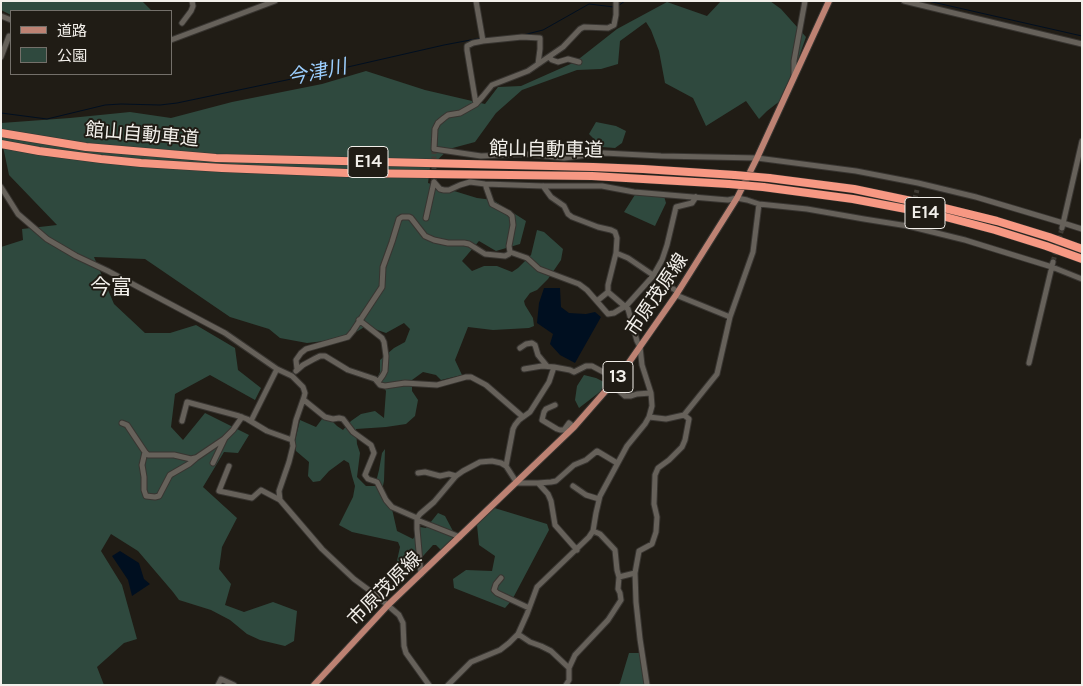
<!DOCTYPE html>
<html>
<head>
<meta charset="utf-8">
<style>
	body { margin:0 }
	#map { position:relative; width:1083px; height:686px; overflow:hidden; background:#201c15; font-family:Karla,"Noto Sans JP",sans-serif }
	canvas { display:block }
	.frame { position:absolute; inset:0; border:2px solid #f2efea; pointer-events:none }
	.legend { position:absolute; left:10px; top:10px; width:162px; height:65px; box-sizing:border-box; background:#201c15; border:1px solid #74706a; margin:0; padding:6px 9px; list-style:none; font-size:15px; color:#f2efea }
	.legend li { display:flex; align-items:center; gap:10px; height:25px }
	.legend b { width:25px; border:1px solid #74706a }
</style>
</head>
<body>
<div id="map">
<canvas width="1083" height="686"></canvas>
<div class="frame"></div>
<ul class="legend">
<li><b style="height:6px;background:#bd8273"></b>道路</li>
<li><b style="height:14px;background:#2f493e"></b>公園</li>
</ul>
</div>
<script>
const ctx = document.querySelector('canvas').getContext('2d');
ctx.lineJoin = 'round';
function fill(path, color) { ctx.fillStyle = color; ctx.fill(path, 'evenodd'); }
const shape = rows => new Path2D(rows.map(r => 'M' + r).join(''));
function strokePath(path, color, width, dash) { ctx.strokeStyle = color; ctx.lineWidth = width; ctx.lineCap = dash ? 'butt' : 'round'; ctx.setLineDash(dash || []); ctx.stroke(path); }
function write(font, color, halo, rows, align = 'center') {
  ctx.font = font + ' Karla,"Noto Sans JP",sans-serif'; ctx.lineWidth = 4; ctx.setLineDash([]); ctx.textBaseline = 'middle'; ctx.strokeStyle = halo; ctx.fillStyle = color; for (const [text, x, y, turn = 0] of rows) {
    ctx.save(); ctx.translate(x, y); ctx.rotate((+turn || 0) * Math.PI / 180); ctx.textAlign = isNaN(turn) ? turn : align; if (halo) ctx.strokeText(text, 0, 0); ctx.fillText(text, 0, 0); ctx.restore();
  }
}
fill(shape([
	[1,1,142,1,152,11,11,11,11,15,1,10],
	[721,1,770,1,781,9,806,37,785,97,767,111,759,119,746,101,706,126,693,98,665,83,659,51,651,30,646,22,620,41,618,64,601,69,577,70,522,90,496,113,475,142,449,149,430,167,428,183,477,198,493,200,526,221,520,244,496,251,479,241,462,261,472,271,484,266,497,266,512,272,518,268,531,255,537,230,544,232,563,249,561,260,548,279,537,290,530,293,524,301,525,305,533,318,534,326,529,328,493,330,468,327,455,360,462,375,441,380,436,375,423,372,412,380,412,391,418,400,415,416,406,424,386,427,356,429,357,444,360,453,357,477,366,486,375,486,379,470,382,453,385,449,384,481,381,495,392,509,397,531,413,539,420,527,426,528,438,513,445,516,454,533,452,540,442,551,436,545,433,545,415,565,408,569,395,570,400,547,398,542,352,532,339,525,353,497,355,486,352,476,349,463,344,460,329,471,320,481,313,482,308,476,309,462,296,451,295,441,300,420,316,427,322,419,333,422,337,426,343,430,351,421,361,414,375,411,384,418,386,391,377,378,380,372,380,360,394,348,405,342,410,329,404,323,386,333,366,326,348,337,333,340,307,343,280,338,269,329,230,317,145,259,94,257,114,304,145,333,170,333,196,325,235,348,238,370,261,388,255,400,210,375,175,394,171,427,183,440,205,413,249,435,238,453,224,452,203,487,237,518,222,547,219,569,231,584,225,605,244,612,273,602,297,611,294,641,285,646,260,640,247,634,230,620,211,610,179,600,173,592,138,551,111,534,101,551,122,585,137,639,124,643,97,667,104,685,1,685,1,247,23,240,22,229,57,225,9,175,1,137,1,123,70,118,130,112,171,118,232,102,322,84,366,71,425,90,485,104,498,87,521,86,575,62,617,29,667,2,707,16],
	[596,122,616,126,626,131,622,143,615,148,602,147,589,134],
	[638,190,664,196,666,203,655,226,624,212],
	[584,375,596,378,604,382,601,391,579,408,575,400,577,386],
	[488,506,547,524,549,530,512,600,505,608,454,588,453,579,466,570,492,571,495,556,479,545,477,525],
	[629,653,641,653,646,685,618,685,620,683]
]), '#2f493e');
fill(shape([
	[544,288,560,288,561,307,569,313,586,314,595,312,601,317,575,363,560,355,550,344,553,334,537,323,539,303],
	[120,551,139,563,144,579,150,584,132,596,128,580,112,556]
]), '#000f20');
strokePath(shape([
	[928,1,1082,36],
	[618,6,625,1],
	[523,35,543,30,589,4,614,7],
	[1,113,47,119,105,105,121,104,160,105,177,103,339,69,444,45,481,38]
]), '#000f20', 1);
strokePath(shape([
	[434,149,434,182],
	[909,222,917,190],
	[1053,262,1062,228]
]), '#403c35', 5, [5, 2.5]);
const minor = shape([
	[476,1,483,41],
	[616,1,616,15,614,25,608,28,584,27,580,29,563,47,528,71,492,85,483,96,476,104,460,113,448,115,444,118,438,123,435,129,434,149,481,156,525,154,564,158,604,153,661,156,757,158,856,171,918,183,976,197,1063,223,1082,229],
	[904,1,1082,44],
	[1,16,11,20],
	[182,23,191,11,193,6,192,1],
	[171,40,275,1],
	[1,57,9,36,11,37],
	[549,57,552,60,558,62,568,59,579,62],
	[794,77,794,61,805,1],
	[476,104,467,50,467,46,473,43,483,41,522,37,540,38,540,49,538,64],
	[434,182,440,189,444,190,449,190,460,185,470,182,485,184,543,186,602,186,634,192,728,200,737,198,747,200,759,204,807,209,864,219,908,226,965,240,1052,267,1082,279],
	[485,184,492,204,509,213,512,216,513,225,509,246,510,252,527,258,539,269,579,284,587,290,608,314,614,313,627,305,653,276,662,260,667,245,676,207,692,203,696,197],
	[1,187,18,214,47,239,76,256,108,271,225,333,277,369,292,376,303,387,305,393,304,397,296,420,292,440,293,446,289,462,279,491,280,500,322,549,354,579,377,596,399,615,403,623,404,646,406,653,429,685],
	[426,218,434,182],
	[1062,228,1082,141],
	[616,253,628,258,678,292],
	[676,295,730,317],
	[597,301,608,292],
	[359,320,382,338,384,342,386,356,385,371,383,375,378,382],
	[520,348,526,344,532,343,535,345,538,355,547,366],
	[1029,363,1053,262],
	[297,369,296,360,301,353,306,349,348,337,353,331,382,287,383,267,392,242,399,219,402,217,409,217,411,218,425,236,434,240,448,243,464,243,469,244,485,254,505,256,509,254,510,252],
	[524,369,542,366,554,367,570,370,574,372,586,366,592,366,607,374,614,382,618,390,625,396,631,396,637,394,651,393],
	[296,371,303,365,314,359,320,356,325,356,348,370,375,379,380,385,385,386,405,383,437,385,466,377,471,377,486,385,523,417],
	[304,400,325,417,333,419,339,418,343,419,353,432,371,445,374,453,365,475,368,479,377,482,386,500,392,507,417,518],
	[555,405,546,409,544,412,542,420,557,429,560,430,564,430,569,423,574,427],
	[649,417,666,419,684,415,717,374,730,317,753,252,759,204],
	[182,421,187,402,239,416,247,419,267,431,292,440],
	[251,421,277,369],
	[122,423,127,425,145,452,142,465,144,477,144,490,146,496,155,497,159,496,170,475,189,464,196,458,224,439,233,430,242,417],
	[145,452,148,455,174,455,191,459,195,458],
	[213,463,225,438],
	[229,466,219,491,252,498,261,490,280,500],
	[506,466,513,429,515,425,519,420,530,412,549,382,554,367],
	[418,473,425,472,440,476,449,474,456,476],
	[538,483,551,482,556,481,574,465,586,460,597,451,617,463],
	[573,486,586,495,599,499],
	[417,520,460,537],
	[421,574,417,529,417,518,420,514,434,502,456,476,463,471,480,462,492,461,501,463,506,466,517,483,538,483,548,494,551,501,555,525,577,550],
	[619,577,635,573],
	[501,578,496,584,494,590,497,593,529,608],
	[518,634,530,642,541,646,551,651,569,668],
	[218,685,221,679,234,685],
	[448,685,471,662,500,650,509,643,518,634,527,614,537,587,589,537,593,531,596,513,600,496,627,446,645,424,649,417,652,406,651,393,642,365,640,347,637,341,628,309,608,292,608,285,616,253,617,238,615,232,611,230,598,227,572,217,568,214,564,206,551,197,543,186],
	[566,685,569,680,569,668,575,655,608,620,621,600,620,593,618,589,619,577,617,570,615,550,600,534,593,531],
	[647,685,640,639,636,602,635,573,639,551,652,544,656,532,657,517,654,504,655,475,658,468,669,460,682,447,685,440,689,419,684,415]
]);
const major = shape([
	[314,685,388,605,574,427,623,371,676,295,737,198,757,158,829,1]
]);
const highway = shape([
	[1,133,86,147,216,158,593,167,643,169,735,175],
	[1,144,39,151,101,159,141,163,222,168,347,173,592,176,729,184],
	[769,178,854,189,940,207,997,221,1049,237,1082,249],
	[763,187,853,199,938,215,995,230,1046,246,1082,259]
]);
strokePath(minor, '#383531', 7);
strokePath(major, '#383531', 8);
strokePath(highway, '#383531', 9);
strokePath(minor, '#66615a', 5);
strokePath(major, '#bd8273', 6);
strokePath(highway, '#f79883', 8);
const highwayBridge = shape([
	[735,175,769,178],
	[729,184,763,187]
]);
strokePath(highwayBridge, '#383531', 9, []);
strokePath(highwayBridge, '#f79883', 8);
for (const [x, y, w] of [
	[368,162,40],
	[925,213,40],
	[618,377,30]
]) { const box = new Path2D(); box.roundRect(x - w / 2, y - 15.5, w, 31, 4); ctx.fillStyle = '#201c15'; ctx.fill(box); strokePath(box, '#f2efea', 1); }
write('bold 18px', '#f2efea', null, [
	["E14",368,162],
	["E14",925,213],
	["13",618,377]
]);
write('19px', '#f2efea', '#201c15', [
	["館山自動車道",142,135,5],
	["館山自動車道",546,150,1],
	["市原茂原線",657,295,-56],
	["市原茂原線",385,589,-45]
]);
write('italic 20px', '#9bcefe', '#201c15', [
	["今津川",317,73,-12]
]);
write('21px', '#f2efea', '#201c15', [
	["今富",111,288]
]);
</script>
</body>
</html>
